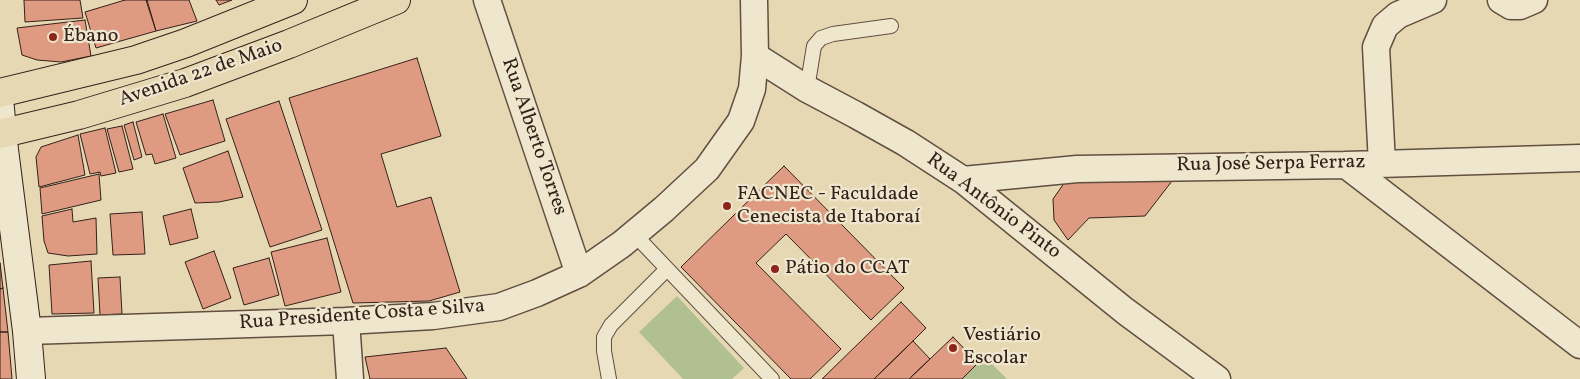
<!DOCTYPE html>
<html>
<head>
<meta charset="utf-8">
<style>
	body { margin:0 }
	canvas { display:block; background:#e7d8b4 }
</style>
</head>
<body>
<canvas width="1580" height="379"></canvas>
<script>
const ctx = document.querySelector('canvas').getContext('2d');
ctx.lineJoin = 'round';
function fill(path, color) { ctx.fillStyle = color; ctx.fill(path, 'evenodd'); }
const shape = rows => new Path2D(rows.map(r => 'M' + r).join(''));
function strokePath(path, color, width, dash) { ctx.strokeStyle = color; ctx.lineWidth = width; ctx.lineCap = dash ? 'butt' : 'round'; ctx.setLineDash(dash || []); ctx.stroke(path); }
function write(font, color, halo, rows, align = 'center') {
  ctx.font = font + ' Vollkorn,serif'; ctx.lineWidth = 4.5; ctx.setLineDash([]); ctx.textBaseline = 'middle'; ctx.strokeStyle = halo; ctx.fillStyle = color; for (const [text, x, y, turn = 0] of rows) {
    ctx.save(); ctx.translate(x, y); ctx.rotate((+turn || 0) * Math.PI / 180); ctx.textAlign = isNaN(turn) ? turn : align; if (halo) ctx.strokeText(text, 0, 0); ctx.fillText(text, 0, 0); ctx.restore();
  }
}
fill(shape([
	[677,296,744,368,732,379,683,379,639,332],
	[984,356,1007,379,962,379]
]), '#b1c090');
const building = shape([
	[24,0,80,0,83,18,25,22,24,0],
	[125,0,147,0,156,31,96,48,85,12,125,0],
	[146,0,189,0,197,21,156,31,146,0],
	[216,0,232,0,219,5,216,0],
	[85,20,91,56,61,62,37,60,22,55,17,28,85,20],
	[417,58,441,136,381,154,397,207,431,197,460,292,429,301,353,303,289,98,417,58],
	[213,100,225,141,180,155,165,114,213,100],
	[279,101,322,230,270,247,226,119,279,101],
	[163,114,176,158,155,164,152,154,146,155,136,122,163,114],
	[133,122,142,157,134,160,124,125,133,122],
	[122,126,133,169,119,172,107,129,122,126],
	[105,128,116,173,101,176,100,172,90,174,80,134,105,128],
	[78,135,85,175,39,187,36,157,41,147,78,135],
	[228,151,243,197,219,202,195,203,183,168,228,151],
	[784,166,904,288,871,320,786,234,756,263,841,349,810,379,791,379,681,267,784,166],
	[99,174,101,200,42,214,40,188,99,174],
	[1093,178,1172,181,1145,216,1089,218,1068,240,1054,220,1053,199,1067,179,1093,178],
	[72,209,73,222,96,218,97,254,68,256,48,253,44,241,42,216,72,209],
	[191,209,198,238,170,245,163,216,191,209],
	[142,212,145,254,113,255,110,214,142,212],
	[327,238,341,292,285,306,271,252,327,238],
	[214,251,231,298,203,309,185,262,214,251],
	[269,258,279,295,244,305,233,268,269,258],
	[91,261,94,313,52,314,49,265,91,261],
	[0,263,3,288,0,289,0,263],
	[120,277,122,314,100,315,98,278,120,277],
	[3,288,8,332,0,332,0,289,3,288],
	[901,302,926,328,913,341,874,379,822,379,901,302],
	[0,332,8,332,12,379,0,379,0,332],
	[953,337,978,363,962,379,909,379,953,337],
	[913,341,930,359,909,379,874,379,913,341],
	[446,348,467,379,370,379,365,357,446,348]
]);
fill(building, '#df9a82');
strokePath(building, '#34211a', 1);
const lane = shape([
	[807,89,814,46,821,38,833,34,891,26],
	[634,234,772,379],
	[609,379,604,351,604,337,611,325,667,269]
]);
const street = shape([
	[487,0,579,274],
	[1501,0,1511,6,1520,6,1534,0],
	[755,56,807,89,856,115,906,143,963,180,1125,311,1217,379],
	[1382,164,1376,47,1385,26,1398,15,1433,0],
	[1346,165,1580,345],
	[963,180,1077,169,1346,165,1580,158],
	[346,321,350,379],
	[27,331,346,321,433,316,499,307,537,293,579,274,622,244,664,209,707,169,741,121,752,89,755,56,754,0]
]);
const secondary = shape([
	[0,108,2,134,27,331,31,379]
]);
const primary = shape([
	[0,93,136,60,186,43,293,0],
	[0,134,79,115,185,83,289,44,396,0]
]);
strokePath(lane, '#614f40', 16);
strokePath(street, '#614f40', 29);
strokePath(secondary, '#34211a', 30);
strokePath(primary, '#34211a', 30);
strokePath(lane, '#efe6ce', 14);
strokePath(street, '#efe6ce', 26);
strokePath(secondary, '#efe6ce', 28);
strokePath(primary, '#e7d8b4', 28);
for (const [x, y, r, color] of [
	[53,37,5,"#8f2418"],
	[727,206,5,"#8f2418"],
	[775,269,5,"#8f2418"],
	[953,348,5,"#8f2418"]
]) { const dot = new Path2D(); dot.arc(x, y, r, 0, 2 * Math.PI); ctx.fillStyle = color; ctx.fill(dot); strokePath(dot, '#efe6ce', 2); }
write('20px', '#34211a', '#efe6ce', [
	["Ébano",63,37],
	["FACNEC - Faculdade",737,195],
	["Cenecista de Itaboraí",737,218],
	["Pátio do CCAT",785,269],
	["Vestiário",963,336],
	["Escolar",963,359]
], 'left');
write('20px', '#34211a', '#efe6ce', [
	["Avenida 22 de Maio",201,74,-19],
	["Rua Alberto Torres",533,137,71],
	["Rua José Serpa Ferraz",1271,165,-1],
	["Rua Antônio Pinto",993,207,37],
	["Rua Presidente Costa e Silva",362,316,-4]
]);
</script>
</body>
</html>
